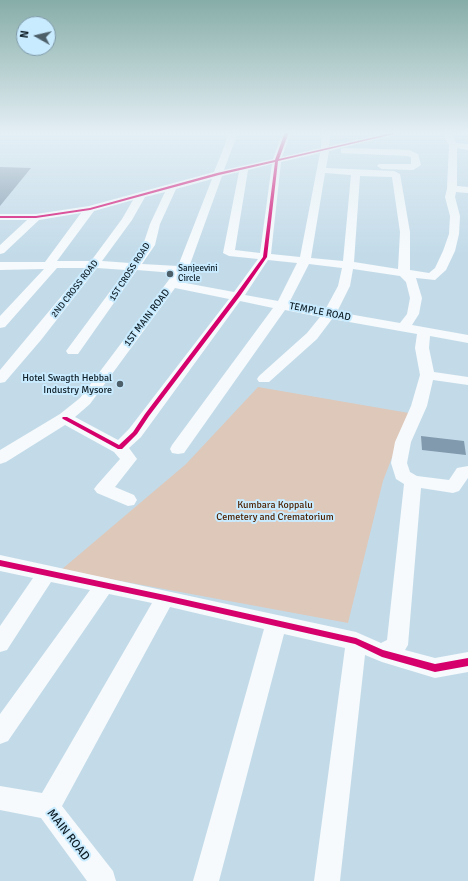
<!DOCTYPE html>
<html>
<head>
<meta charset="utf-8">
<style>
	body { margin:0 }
	#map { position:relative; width:468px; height:881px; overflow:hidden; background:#c3dbe9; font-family:Signika,sans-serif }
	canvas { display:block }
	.north { position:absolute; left:16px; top:16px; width:40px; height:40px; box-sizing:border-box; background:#c9ebff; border:1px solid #7e99a8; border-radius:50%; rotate:278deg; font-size:11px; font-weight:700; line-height:16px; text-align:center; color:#0d1d26 }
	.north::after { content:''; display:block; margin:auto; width:14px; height:18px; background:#4d606a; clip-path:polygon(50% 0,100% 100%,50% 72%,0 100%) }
</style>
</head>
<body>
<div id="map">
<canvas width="468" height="881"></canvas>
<div class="north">N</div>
</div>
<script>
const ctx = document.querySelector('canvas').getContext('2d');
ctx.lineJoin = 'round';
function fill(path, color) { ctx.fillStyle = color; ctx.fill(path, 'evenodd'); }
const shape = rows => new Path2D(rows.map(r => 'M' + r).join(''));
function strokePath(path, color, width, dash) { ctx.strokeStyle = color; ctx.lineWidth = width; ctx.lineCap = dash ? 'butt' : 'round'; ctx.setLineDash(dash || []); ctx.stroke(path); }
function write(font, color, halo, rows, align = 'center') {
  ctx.font = font + ' Signika,sans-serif'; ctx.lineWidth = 4; ctx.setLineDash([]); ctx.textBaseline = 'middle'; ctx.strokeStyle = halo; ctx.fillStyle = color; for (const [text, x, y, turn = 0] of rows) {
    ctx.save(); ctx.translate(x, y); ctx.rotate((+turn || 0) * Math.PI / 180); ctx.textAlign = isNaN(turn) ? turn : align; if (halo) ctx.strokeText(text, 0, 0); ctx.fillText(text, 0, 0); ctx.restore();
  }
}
fill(shape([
	[258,387,409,413,383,481,348,623,61,570,186,464]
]), '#ddc8ba');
fill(shape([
	[0,167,31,168,0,206],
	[421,436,464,441,466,455,422,450]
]), '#829aae');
fill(shape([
	[230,132,238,132,224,170,273,159,283,132,291,132,282,157,321,148,322,132,330,132,329,146,390,132,406,132,329,151,326,168,394,171,400,174,410,232,410,270,429,273,435,268,443,251,449,234,450,216,445,197,447,189,449,145,442,132,450,132,456,143,468,144,468,150,457,148,457,186,468,187,468,193,456,192,455,197,460,216,459,234,455,251,446,270,435,280,416,278,422,298,419,314,412,325,468,335,468,343,430,336,429,348,434,372,468,377,468,385,433,380,427,406,411,442,407,463,410,472,417,476,449,480,457,468,468,466,468,478,459,491,453,493,421,488,408,645,405,650,435,658,468,652,468,672,435,678,382,662,365,655,340,881,314,881,345,648,284,634,219,881,193,881,264,629,170,607,62,806,113,871,116,881,87,881,41,818,0,810,0,786,42,793,152,603,109,594,8,741,0,744,0,714,90,590,51,582,7,650,0,652,0,626,33,578,0,571,0,555,356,632,381,643,387,640,404,484,396,479,391,463,395,442,411,406,420,375,415,348,417,334,332,319,317,339,269,382,259,382,257,379,259,376,307,333,320,317,285,310,184,453,178,454,172,453,170,449,172,445,273,308,240,301,141,437,129,448,137,459,115,487,134,495,137,500,134,505,128,506,97,493,94,489,97,485,120,459,114,452,65,425,6,462,0,464,0,450,60,414,80,398,174,273,137,270,78,354,68,354,66,351,126,270,97,268,41,340,5,382,0,383,0,370,85,268,57,268,5,327,0,328,0,316,44,269,0,270,0,262,45,262,81,213,39,220,4,253,0,254,0,245,27,220,0,220,0,214,36,214,89,206,214,172,230,132],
	[320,153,300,257,271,254,281,162,320,153],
	[272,164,260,253,235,250,248,170,272,164],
	[239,172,223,253,229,256,258,259,234,292,180,282,188,270,222,176,239,172],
	[325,173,351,175,343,261,311,258,325,173],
	[360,176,392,177,400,232,398,269,354,262,360,176],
	[212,179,178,266,142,264,155,245,160,224,176,189,212,179],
	[165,192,150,224,143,245,130,263,102,261,132,220,145,197,165,192],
	[133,200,122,219,91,261,57,261,94,211,133,200],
	[268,260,297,263,278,301,245,295,268,260],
	[309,264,342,268,338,286,325,310,289,303,309,264],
	[353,269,400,276,406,282,410,298,407,314,400,323,337,312,350,286,353,269],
	[175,288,229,299,129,429,118,440,75,417,90,404,175,288],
	[344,148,409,150,418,154,421,165,413,170,382,169,377,166,379,164,411,164,411,157,407,156,341,153,341,149,344,148]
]), '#f6fafc');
fill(shape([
	[285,132,289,132,279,159,397,132,403,132,278,161,267,257,240,296,149,416,137,434,122,449,118,449,63,419,62,418,63,417,67,417,119,445,133,432,145,414,236,294,263,257,275,162,219,175,90,210,36,218,0,218,0,216,36,216,90,208,217,173,275,160,285,132],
	[0,560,165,595,356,638,383,650,435,664,468,658,468,666,435,672,382,657,355,644,165,601,0,566,0,560]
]), '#d6006c');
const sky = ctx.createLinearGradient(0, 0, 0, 255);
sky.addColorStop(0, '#87ada8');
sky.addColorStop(0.52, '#e4eff5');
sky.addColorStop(1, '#e4eff500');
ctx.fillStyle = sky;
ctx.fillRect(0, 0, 468, 255);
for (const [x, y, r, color] of [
	[170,274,4,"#4d606a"],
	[120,384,4,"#4d606a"]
]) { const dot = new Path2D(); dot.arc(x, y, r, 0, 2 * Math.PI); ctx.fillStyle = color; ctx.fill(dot); strokePath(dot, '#c9ebff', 1.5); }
write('9px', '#0d1d26', '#c9ebff', [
	["Sanjeevini",178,269],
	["Circle",178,279]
], 'left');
write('9px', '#0d1d26', '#c9ebff', [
	["1ST CROSS ROAD",130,272,-57],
	["2ND CROSS ROAD",75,289,-52]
]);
write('10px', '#0d1d26', '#c9ebff', [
	["TEMPLE ROAD",320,312,11],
	["1ST MAIN ROAD",147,318,-53]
]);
write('10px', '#0d1d26', '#c9ebff', [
	["Hotel Swagth Hebbal",112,378],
	["Industry Mysore",112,390]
], 'right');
write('10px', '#4d2100', '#c9ebff', [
	["Kumbara Koppalu",275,505],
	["Cemetery and Crematorium",275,517]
]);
write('12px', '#0d1d26', '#c9ebff', [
	["MAIN ROAD",68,835,52]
]);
</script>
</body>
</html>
